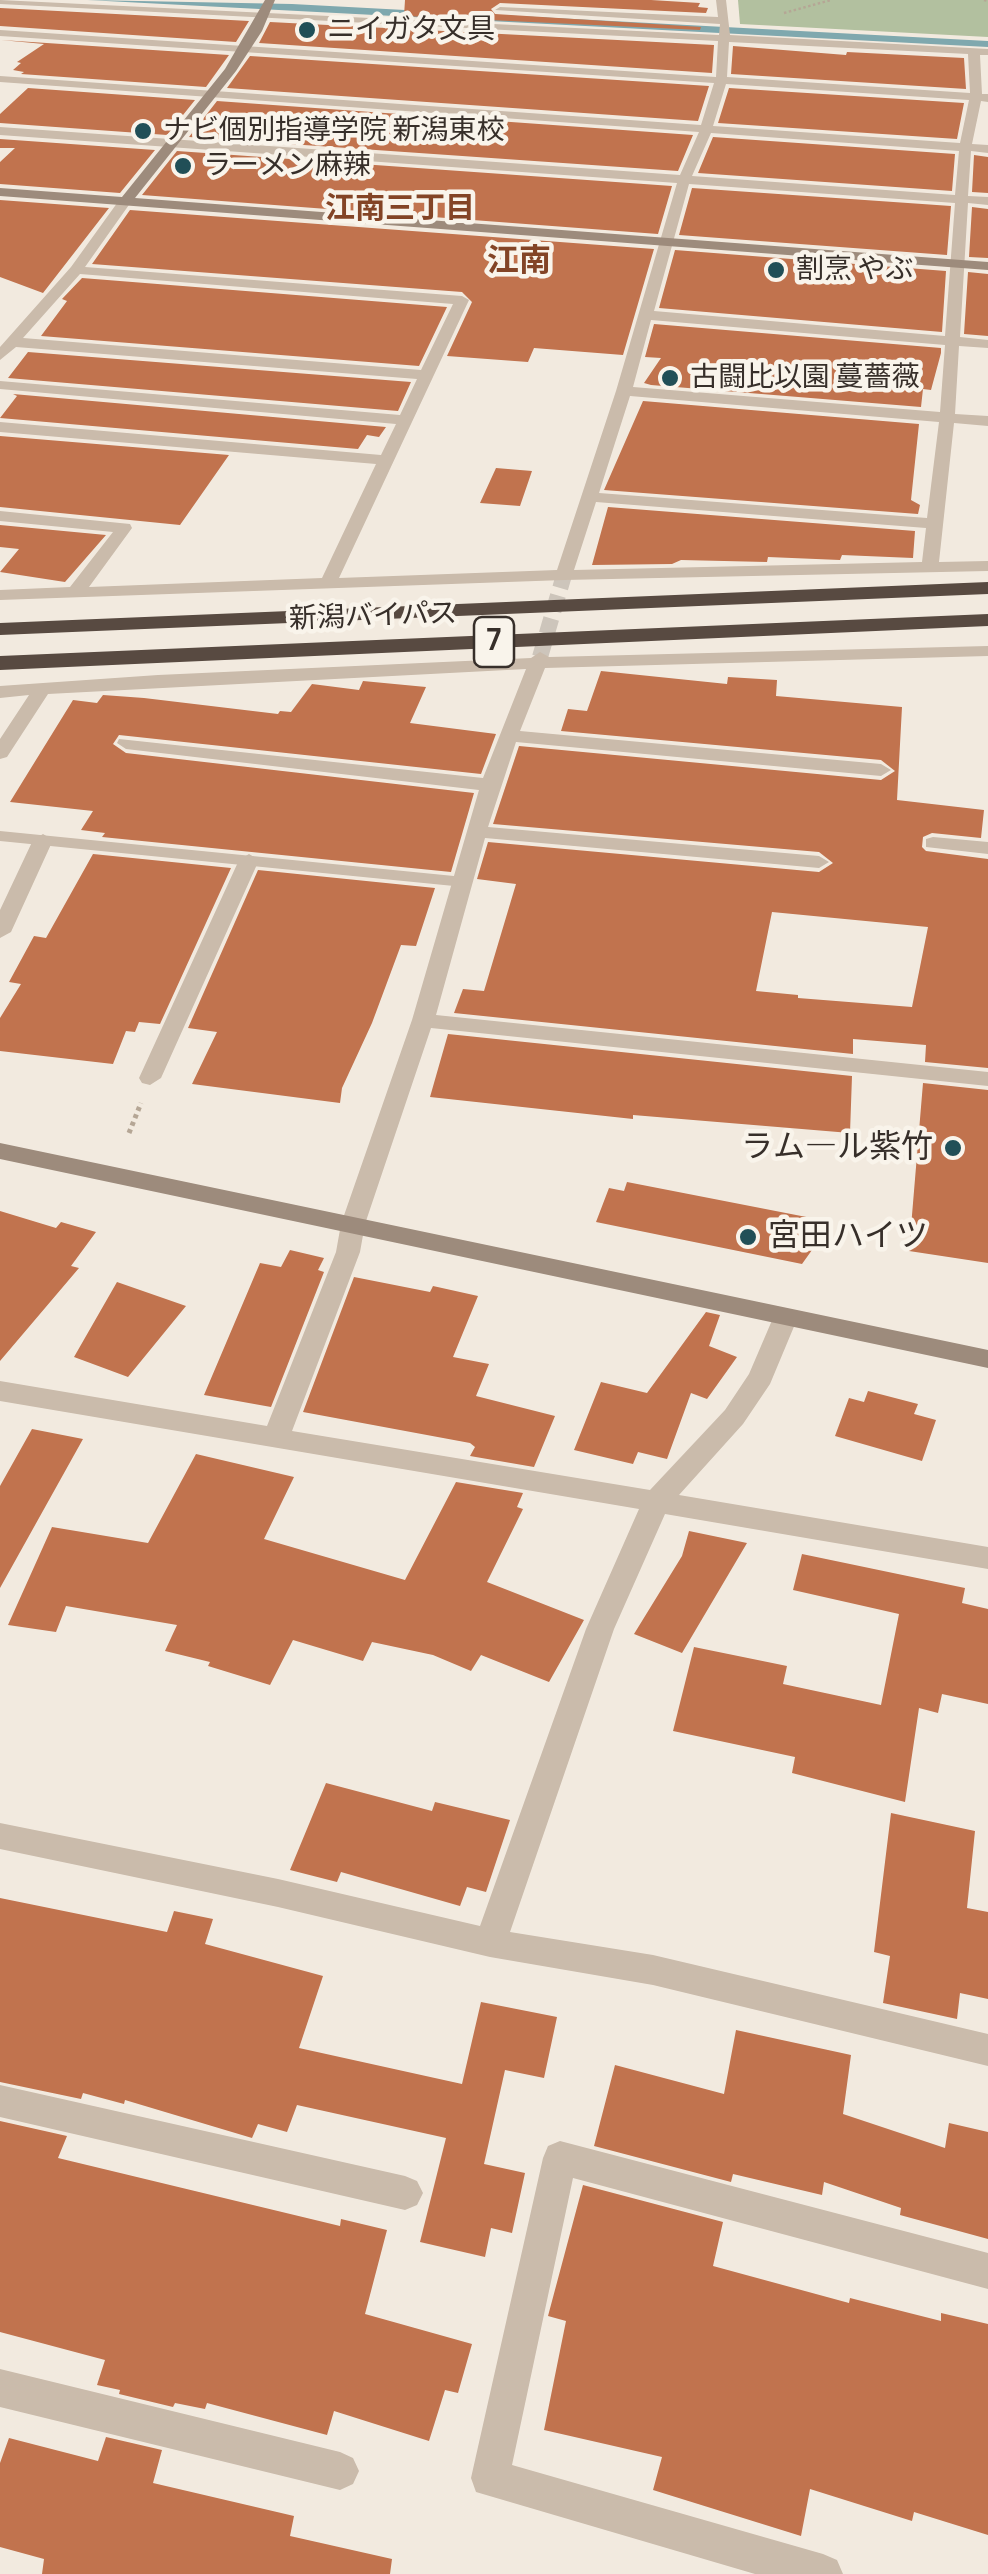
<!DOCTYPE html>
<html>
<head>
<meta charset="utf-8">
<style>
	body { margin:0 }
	canvas { display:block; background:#f2eadf }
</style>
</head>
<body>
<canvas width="988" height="2574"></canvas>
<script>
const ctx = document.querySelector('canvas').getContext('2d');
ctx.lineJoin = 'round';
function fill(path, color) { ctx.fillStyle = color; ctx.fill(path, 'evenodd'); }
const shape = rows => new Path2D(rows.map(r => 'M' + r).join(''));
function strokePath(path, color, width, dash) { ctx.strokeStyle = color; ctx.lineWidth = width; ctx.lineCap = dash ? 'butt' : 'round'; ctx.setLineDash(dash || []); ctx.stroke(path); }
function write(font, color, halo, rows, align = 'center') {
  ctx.font = font + ' Manrope,"Noto Sans JP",sans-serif'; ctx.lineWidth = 9; ctx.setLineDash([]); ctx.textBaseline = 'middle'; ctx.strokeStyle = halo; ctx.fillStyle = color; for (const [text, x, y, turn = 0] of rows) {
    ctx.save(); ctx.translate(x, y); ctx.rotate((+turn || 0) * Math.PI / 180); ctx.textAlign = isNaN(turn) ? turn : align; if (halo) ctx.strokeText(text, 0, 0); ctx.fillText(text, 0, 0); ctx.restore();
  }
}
fill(shape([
	[738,0,988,0,988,37,740,24]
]), '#b2c09f');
fill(shape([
	[87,0,292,4,988,41,988,47]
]), '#7fa8ae');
fill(shape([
	[405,0,651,0,700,3,698,7,708,8,706,13,500,3,491,9,495,14,701,27,700,30,404,16],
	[0,8,212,19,249,21,236,42,0,26],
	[270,22,714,45,712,73,259,43],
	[1,40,229,55,206,87,21,74,24,72,13,70,21,63,17,62,44,44],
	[733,46,846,55,847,52,964,58,966,89,731,74],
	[250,56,709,86,698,121,227,88],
	[28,88,195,100,167,135,0,123,0,114],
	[729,88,964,103,957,139,718,123],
	[217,101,693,135,678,171,189,137],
	[713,137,955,154,952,191,698,173],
	[0,139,155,150,120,193,0,184,0,162,15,148,0,148],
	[177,151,672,186,658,234,142,195],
	[974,155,988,157,988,193,972,192],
	[692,188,951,206,947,255,679,235],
	[0,200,109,208,43,293,0,277],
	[972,207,988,209,988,258,969,257],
	[130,210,654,249,623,355,534,348,528,362,447,356,472,302,462,292,92,264],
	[675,250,946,271,942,332,659,308],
	[968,272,988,274,988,336,964,334],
	[82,278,447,307,419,366,41,336,67,301,62,299],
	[654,324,941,348,941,353,931,390,923,389,921,407,651,385,644,383,661,358,645,357],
	[28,352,411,382,398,411,8,378],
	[13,394,386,427,379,437,367,435,358,449,0,418,17,396],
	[643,401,919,424,911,500,920,505,918,514,604,490],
	[0,436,229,455,180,525,0,507],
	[496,468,532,471,520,506,480,503],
	[608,507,915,531,913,558,842,555,840,560,768,557,767,562,681,560,672,564,592,565],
	[0,525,106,535,65,582,0,572,19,549,0,547],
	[601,671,727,684,728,677,777,680,776,696,902,707,897,800,984,810,981,838,932,833,923,837,922,847,926,851,988,859,988,1068,925,1062,926,1045,853,1039,853,1054,454,1013,463,989,484,991,516,884,477,879,488,842,819,872,833,863,819,852,493,824,519,746,881,780,895,771,881,760,561,731,568,709,587,711],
	[772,912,928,927,912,1007,798,998,798,995,756,991],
	[363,681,426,687,410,723,496,734,481,774,119,735,113,744,126,753,474,793,451,872,102,837,105,833,81,830,93,811,10,802,73,700,97,703,103,695,144,698,278,714,280,711,291,712,312,684,359,690],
	[93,854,231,868,160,1024,139,1022,135,1032,126,1031,113,1064,0,1051,0,1018,21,984,9,982,34,936,46,938],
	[258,870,435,888,416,946,401,945,372,1023,342,1088,340,1103,192,1084,217,1032,188,1028],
	[448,1034,852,1076,850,1133,633,1115,633,1119,430,1097],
	[923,1083,988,1090,988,1263,909,1251],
	[627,1182,832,1222,802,1264,596,1222,609,1188,624,1191],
	[0,1211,56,1228,61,1222,96,1232,71,1266,79,1268,0,1361],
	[290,1250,324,1258,318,1270,324,1272,271,1407,204,1395,260,1263,281,1267],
	[354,1277,430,1292,433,1286,478,1296,453,1357,489,1364,476,1396,555,1416,534,1467,470,1456,475,1447,470,1443,303,1412],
	[117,1282,186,1306,128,1377,74,1357],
	[706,1312,720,1315,709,1346,737,1357,707,1399,691,1393,667,1459,638,1452,633,1464,574,1450,601,1382,647,1393],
	[868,1391,918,1404,914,1414,936,1420,922,1461,835,1436,849,1398,864,1402],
	[32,1429,83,1439,0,1588,0,1486],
	[196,1454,294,1477,264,1539,405,1580,456,1482,523,1493,517,1507,523,1509,487,1582,584,1620,549,1682,481,1655,471,1671,433,1655,372,1642,363,1661,293,1640,270,1685,208,1666,210,1662,165,1651,177,1625,66,1606,56,1632,8,1625,52,1527,148,1543],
	[689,1531,747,1543,682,1653,634,1634,682,1556],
	[802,1554,965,1588,962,1603,988,1609,988,1704,942,1694,938,1713,919,1708,905,1802,792,1773,795,1757,673,1731,694,1647,787,1666,783,1684,881,1705,899,1614,793,1590],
	[326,1783,432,1811,435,1802,510,1820,486,1892,467,1887,460,1906,341,1872,337,1882,290,1870],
	[891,1813,975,1831,967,1908,988,1912,988,1999,960,1993,957,2019,883,2003,890,1956,874,1952],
	[0,1898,167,1932,174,1911,213,1919,205,1944,323,1976,299,2048,462,2084,481,2002,557,2017,544,2078,505,2070,484,2164,525,2173,512,2233,491,2228,485,2257,420,2242,446,2138,297,2105,287,2132,258,2124,252,2138,125,2100,124,2104,83,2093,81,2099,0,2082],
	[736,2030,851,2055,843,2114,945,2148,949,2123,988,2132,988,2239,900,2215,901,2208,824,2182,822,2195,733,2174,731,2182,594,2146,615,2065,724,2094],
	[0,2121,67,2136,58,2158,340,2226,341,2219,387,2230,365,2314,472,2344,458,2393,445,2390,429,2441,334,2411,327,2435,207,2403,205,2409,175,2403,173,2407,119,2394,120,2390,97,2385,105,2360,0,2332],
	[583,2185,723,2222,713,2266,849,2303,850,2298,941,2321,941,2313,988,2324,988,2535,914,2512,912,2521,810,2489,801,2536,653,2490,662,2457,544,2430,566,2321,548,2316],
	[106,2437,162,2450,153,2483,294,2516,290,2536,392,2559,390,2574,42,2574,44,2559,0,2547,0,2463,9,2438,98,2461]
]), '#c1734e');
strokePath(shape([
	[540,657,564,575]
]), '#cdc5bb', 16, [16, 8]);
strokePath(shape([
	[984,0,988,1],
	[784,13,831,0]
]), '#b5a695', 2.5, [2.5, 2.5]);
strokePath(shape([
	[129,1133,141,1103]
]), '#b5a695', 5, [4, 4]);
fill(shape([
	[0,831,464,877,472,882,464,887,0,841,0,831]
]), '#cabbab');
fill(shape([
	[0,0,719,35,720,24,495,10,500,7,718,17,716,0,726,0,730,35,988,49,988,55,980,55,982,94,988,94,988,102,981,101,972,144,988,145,988,153,971,151,968,196,988,197,988,205,968,203,960,337,988,340,988,348,959,346,955,414,988,416,988,426,954,423,939,562,988,561,988,571,564,580,0,600,0,590,70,587,113,532,0,521,0,511,130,524,132,528,89,587,322,578,376,464,0,432,0,422,381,455,396,424,0,389,0,381,400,415,417,379,16,347,0,360,0,347,71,267,120,199,131,202,85,267,462,296,469,300,339,578,557,570,616,391,677,183,0,135,0,127,680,175,699,132,0,82,0,76,701,125,714,83,0,36,0,30,716,77,718,41,0,4,0,0],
	[729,42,968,54,970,93,727,77,729,42],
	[726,84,969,100,960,143,713,126,726,84],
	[711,133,959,151,955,195,692,176,711,133],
	[689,184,955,203,945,336,654,311,689,184],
	[80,274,453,304,421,370,23,338,80,274],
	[651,320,945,345,940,412,633,387,651,320],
	[630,396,939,422,927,518,599,493,630,396],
	[596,502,926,528,922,562,574,570,596,502],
	[988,646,988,656,545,668,520,731,881,764,891,770,881,776,516,742,488,827,819,856,829,862,819,868,485,838,436,1015,988,1072,988,1086,431,1028,365,1224,360,1252,292,1431,650,1490,725,1410,749,1374,776,1311,794,1311,798,1317,770,1384,743,1424,679,1495,988,1547,988,1569,665,1514,614,1629,510,1932,653,1955,988,2034,988,2066,653,1985,490,1957,278,1907,0,1849,0,1823,278,1879,480,1926,586,1629,639,1509,0,1401,0,1381,267,1426,336,1252,341,1224,412,1020,479,790,126,749,117,743,119,739,483,778,526,669,48,694,7,757,0,759,0,739,29,695,0,698,0,686,158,675,531,658,540,652,549,657,988,646],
	[43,834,53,840,11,932,0,938,0,910,33,840,43,834],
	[933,837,988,842,988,854,926,847,926,839,933,837],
	[249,854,259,860,161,1078,150,1085,142,1083,139,1078,239,860,249,854],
	[0,2085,405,2176,417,2181,423,2193,417,2205,405,2210,0,2117,0,2085],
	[560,2141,988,2253,988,2289,573,2178,512,2465,823,2554,837,2560,843,2574,755,2574,476,2492,471,2478,543,2158,548,2146,560,2141],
	[0,2369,340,2452,353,2458,359,2471,353,2484,340,2490,0,2407,0,2369]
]), '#cabbab');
fill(shape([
	[265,0,275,0,262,31,236,71,135,198,988,262,988,270,0,196,0,188,122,197,225,69,265,0],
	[0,1143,988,1350,988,1368,0,1159,0,1143]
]), '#9d8b7c');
fill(shape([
	[988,582,988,594,0,635,0,623,988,582],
	[988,614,988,626,0,670,0,656,988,614]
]), '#584a41');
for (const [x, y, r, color] of [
	[307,30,10,"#214f57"],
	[143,131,10,"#214f57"],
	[183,166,10,"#214f57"],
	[776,270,10,"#214f57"],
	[670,378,10,"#214f57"],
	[953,1148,10,"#214f57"],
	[748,1237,10,"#214f57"]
]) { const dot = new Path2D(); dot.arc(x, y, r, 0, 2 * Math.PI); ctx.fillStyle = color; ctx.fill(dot); strokePath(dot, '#f9f4eb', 4); }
write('28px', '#372f2a', '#f9f4eb', [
	["ニイガタ文具",327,30],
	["ナビ個別指導学院 新潟東校",163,131],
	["ラーメン麻辣",203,166],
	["割烹 やぶ",796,270],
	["古闘比以園 蔓薔薇",690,378]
], 'left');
write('28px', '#372f2a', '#f9f4eb', [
	["新潟バイパス",373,617,-2]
]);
write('bold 30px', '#834426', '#f9f4eb', [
	["江南三丁目",400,210]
]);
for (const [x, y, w] of [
	[494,642,40]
]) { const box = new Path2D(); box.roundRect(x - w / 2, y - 25, w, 50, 8); ctx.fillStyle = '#f9f4eb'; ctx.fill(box); strokePath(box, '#372f2a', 2.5); }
write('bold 30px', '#372f2a', null, [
	["7",494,642]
]);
write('bold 32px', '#834426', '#f9f4eb', [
	["江南",519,262]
]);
write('32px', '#372f2a', '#f9f4eb', [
	["ラム―ル紫竹",933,1148],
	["宮田ハイツ",768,1237,"left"]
], 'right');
</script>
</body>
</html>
